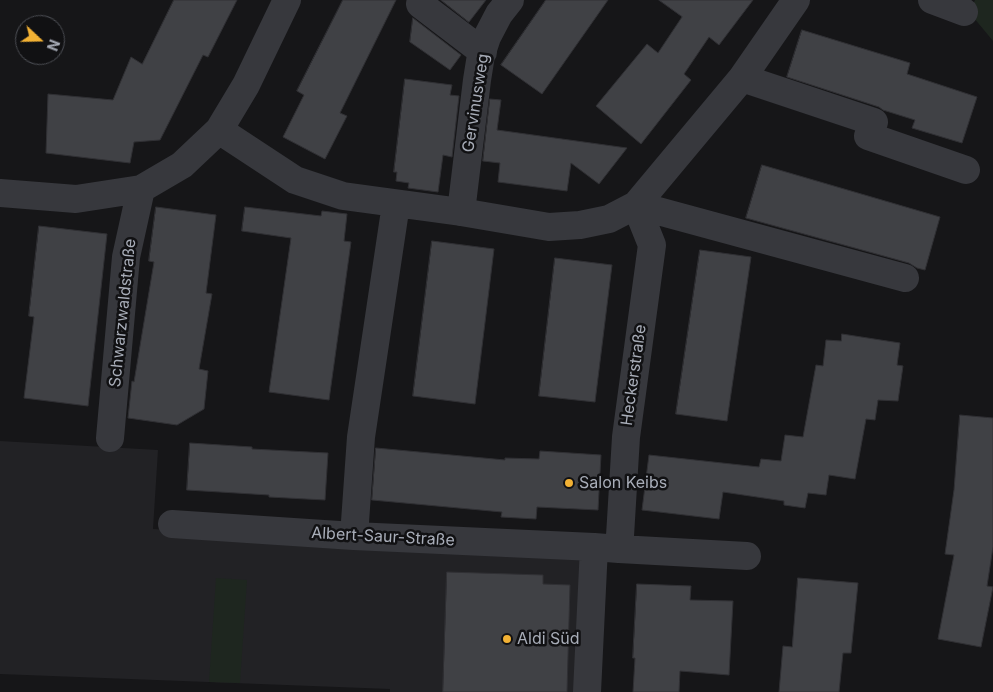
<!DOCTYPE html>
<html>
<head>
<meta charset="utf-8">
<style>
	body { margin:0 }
	#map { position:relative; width:993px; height:692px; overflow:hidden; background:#161618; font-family:Inter,sans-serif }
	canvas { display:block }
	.north { position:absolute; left:15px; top:15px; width:50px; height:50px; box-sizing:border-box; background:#111113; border:1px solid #4d4f55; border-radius:50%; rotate:111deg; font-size:14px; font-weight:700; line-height:20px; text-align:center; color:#a8adb8 }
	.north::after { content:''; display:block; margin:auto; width:18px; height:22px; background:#f2b134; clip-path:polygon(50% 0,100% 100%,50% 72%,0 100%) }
</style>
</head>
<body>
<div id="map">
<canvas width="993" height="692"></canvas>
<div class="north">N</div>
</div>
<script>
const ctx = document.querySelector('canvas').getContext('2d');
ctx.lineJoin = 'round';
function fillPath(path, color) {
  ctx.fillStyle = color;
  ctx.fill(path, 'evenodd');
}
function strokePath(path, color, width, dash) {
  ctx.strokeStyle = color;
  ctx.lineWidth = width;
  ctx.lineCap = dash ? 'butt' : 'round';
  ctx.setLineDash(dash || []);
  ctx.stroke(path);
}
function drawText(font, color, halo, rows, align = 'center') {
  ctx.font = font + ' Inter,sans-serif';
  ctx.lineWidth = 5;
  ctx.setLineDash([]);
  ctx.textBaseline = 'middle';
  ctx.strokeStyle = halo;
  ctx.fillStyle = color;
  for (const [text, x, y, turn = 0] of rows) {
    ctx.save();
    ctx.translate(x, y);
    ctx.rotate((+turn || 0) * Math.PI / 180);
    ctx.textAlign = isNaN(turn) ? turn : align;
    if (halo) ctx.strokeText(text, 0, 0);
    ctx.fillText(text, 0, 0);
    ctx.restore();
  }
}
fillPath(new Path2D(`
	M 0,441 L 158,450 L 153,529 L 581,554 L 575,692 L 390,692 L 390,689 L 0,674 Z`), '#222225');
fillPath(new Path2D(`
	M 975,0 L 993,0 L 993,41 L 969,12 Z
	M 216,578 L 247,580 L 240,683 L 209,682 Z`), '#1e261f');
const building = new Path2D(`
	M 174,0 L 237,0 L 208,57 L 203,55 L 160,140 L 134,142 L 130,163 L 46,153 L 48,94 L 113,100 L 131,57 L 142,64 Z
	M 343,0 L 396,0 L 340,113 L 347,116 L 325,159 L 283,137 L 304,95 L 297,91 Z
	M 441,0 L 486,0 L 469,22 Z
	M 546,0 L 608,0 L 542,94 L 501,65 Z
	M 659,0 L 753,0 L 719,45 L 709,37 L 684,74 L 691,80 L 641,144 L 596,106 L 647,44 L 658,53 L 682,17 Z
	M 413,18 L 461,55 L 450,70 L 410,42 Z
	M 802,30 L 910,63 L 907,74 L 977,97 L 962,143 L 912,128 L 915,120 L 883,110 L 879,107 L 787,77 Z
	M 405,79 L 452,85 L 450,95 L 459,96 L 452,157 L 443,155 L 438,192 L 408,188 L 409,183 L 396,181 L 397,172 L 394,172 Z
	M 490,99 L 501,100 L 497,130 L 627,148 L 599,184 L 571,163 L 567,191 L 498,182 L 500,163 L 483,161 Z
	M 762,165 L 940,217 L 925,270 L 917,268 L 909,263 L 746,218 Z
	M 156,207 L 216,215 L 206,293 L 212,294 L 199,369 L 208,371 L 204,409 L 177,425 L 128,418 L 132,381 L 134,382 L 154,262 L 149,261 Z
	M 245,207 L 321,216 L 322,211 L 347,214 L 344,241 L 351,242 L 329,400 L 269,392 L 291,238 L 242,231 Z
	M 39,226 L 107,234 L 88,406 L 24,398 L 34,317 L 29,316 Z
	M 432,241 L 494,249 L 475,404 L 413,396 Z
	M 700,250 L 751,257 L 727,421 L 676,414 Z
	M 555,258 L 612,265 L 595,402 L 539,396 Z
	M 842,334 L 900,343 L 897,365 L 903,366 L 898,401 L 878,400 L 875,420 L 866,419 L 855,479 L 829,475 L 826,495 L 808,493 L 805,508 L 784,505 L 784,501 L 723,492 L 719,519 L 642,510 L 649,455 L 759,467 L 761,459 L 781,461 L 785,435 L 803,437 L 816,365 L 823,366 L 826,340 L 841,341 Z
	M 960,415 L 993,418 L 993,547 L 987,586 L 993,587 L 981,647 L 938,639 L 954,555 L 945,554 L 954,490 Z
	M 190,443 L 252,447 L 252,449 L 328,453 L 325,500 L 269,497 L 269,495 L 187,490 Z
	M 376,448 L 505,460 L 505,458 L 539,459 L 540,451 L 601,455 L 598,510 L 537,507 L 536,519 L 501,517 L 502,512 L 372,500 Z
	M 447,572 L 543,575 L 543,584 L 570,585 L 567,692 L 443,692 Z
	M 798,578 L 858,583 L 851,653 L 843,653 L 839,692 L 779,692 L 783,646 L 792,647 Z
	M 637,584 L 691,586 L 690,600 L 733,601 L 729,675 L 680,671 L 679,692 L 633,692 L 635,658 L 633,658 Z`);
fillPath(building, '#404145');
strokePath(building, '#303034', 1);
strokePath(new Path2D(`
	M 932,0 L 964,12
	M 420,4 L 483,52
	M 742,78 L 874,122 L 868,136 L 966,170
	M 219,130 L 295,180 L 343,196 L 461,212 L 549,227 L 580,225 L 609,219 L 636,205 L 742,78 L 796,0
	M 0,193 L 76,199 L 141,189 L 182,165 L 219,130 L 246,85 L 287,0
	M 461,212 L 477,80 L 481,55 L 487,37 L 499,14 L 510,0
	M 110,438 L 126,257 L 141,189
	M 172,524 L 354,536 L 594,547 L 619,549 L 747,556
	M 354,536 L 361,437 L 396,204
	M 619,549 L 620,536 L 626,437 L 652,245 L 636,205 L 905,278
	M 587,692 L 594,547`), '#37383d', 28);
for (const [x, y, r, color] of [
	[569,483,5,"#f2b134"],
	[507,639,5,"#f2b134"]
]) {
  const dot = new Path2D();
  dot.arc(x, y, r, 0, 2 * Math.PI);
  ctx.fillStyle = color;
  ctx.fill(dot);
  strokePath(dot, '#111113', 2);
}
drawText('16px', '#a8adb8', '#111113', [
	["Gervinusweg",476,103,-81],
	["Schwarzwaldstraße",123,313,-84],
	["Heckerstraße",634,375,-82],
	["Albert-Saur-Straße",383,537,3]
]);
drawText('16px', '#a8adb8', '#111113', [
	["Salon Keibs",579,483],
	["Aldi Süd",517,639]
], 'left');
</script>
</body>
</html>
